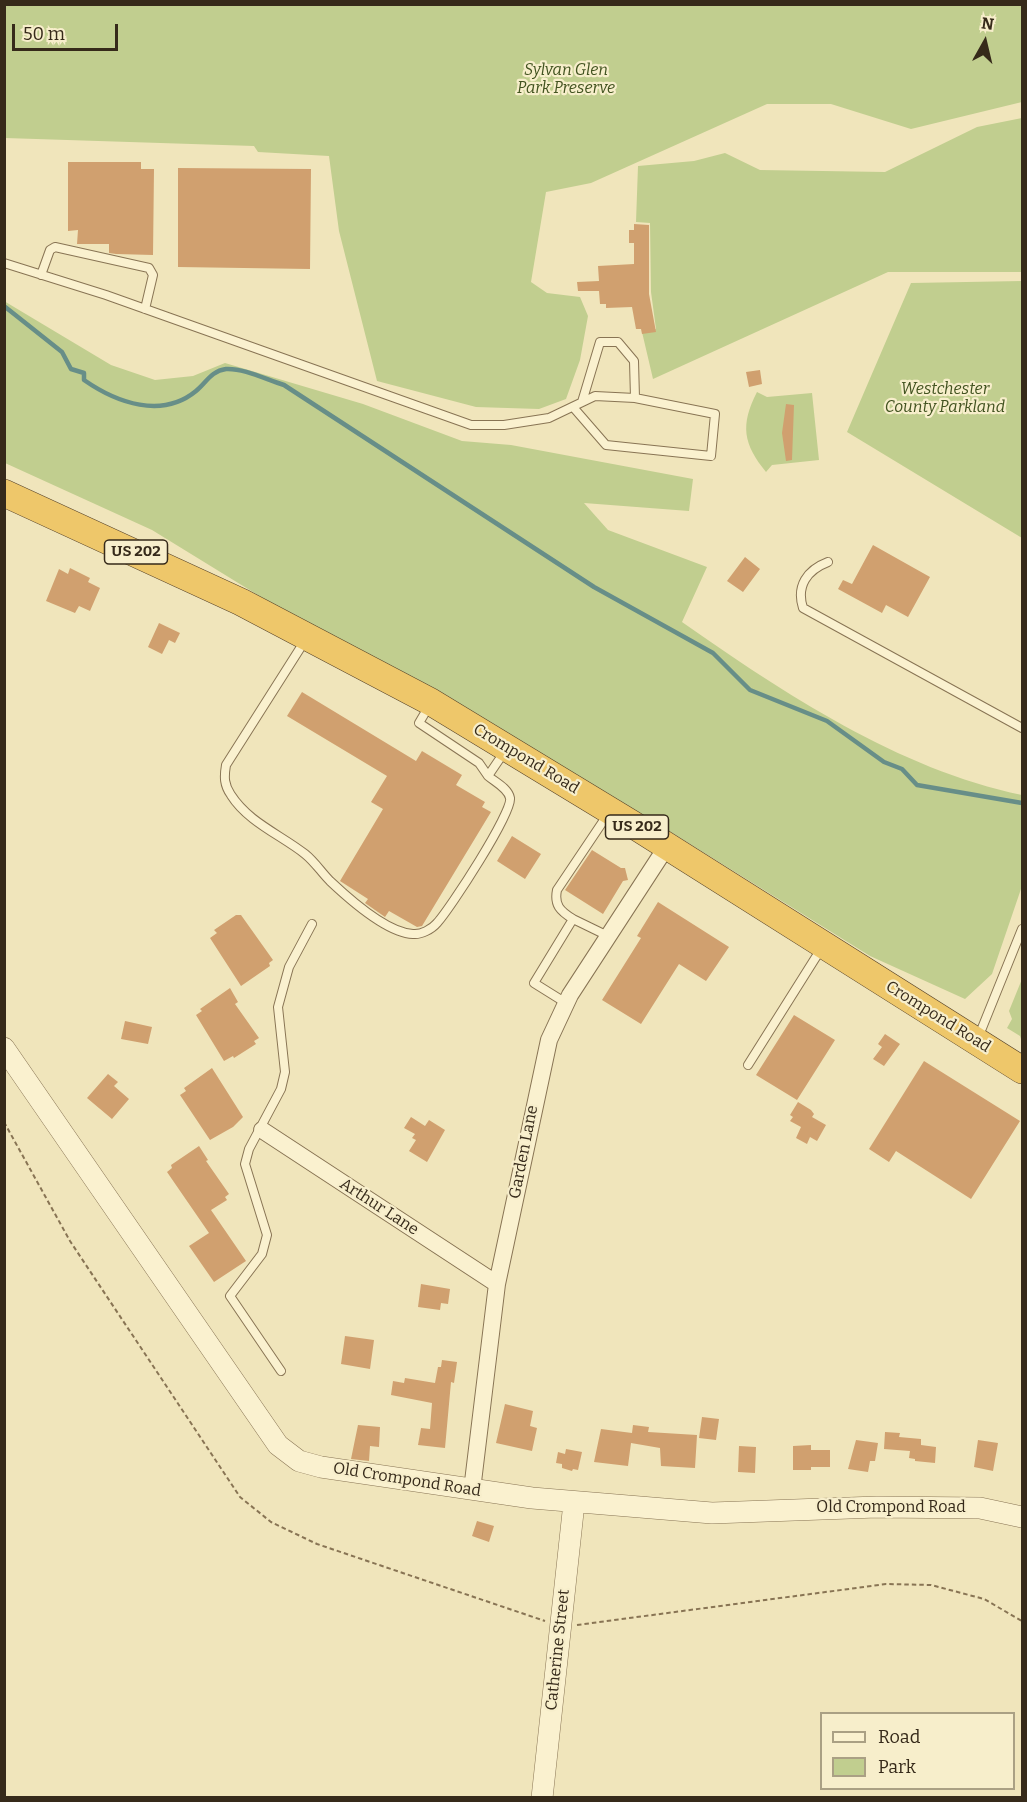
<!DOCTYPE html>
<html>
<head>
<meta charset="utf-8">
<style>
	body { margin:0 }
	#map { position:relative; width:1027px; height:1802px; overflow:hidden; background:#f0e5bb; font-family:Bitter,serif }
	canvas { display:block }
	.frame { position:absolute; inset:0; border:6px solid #362a1a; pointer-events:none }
	.legend { position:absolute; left:820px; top:1712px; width:195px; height:78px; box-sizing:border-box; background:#f7eecb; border:2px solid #aaa084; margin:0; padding:8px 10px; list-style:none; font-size:18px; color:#362a1a }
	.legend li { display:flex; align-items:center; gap:12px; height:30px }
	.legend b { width:30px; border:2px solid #aaa084 }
	.north { position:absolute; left:955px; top:12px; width:60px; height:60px; -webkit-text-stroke:4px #f7eecb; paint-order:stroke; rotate:8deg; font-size:16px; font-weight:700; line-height:24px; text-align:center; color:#362a1a }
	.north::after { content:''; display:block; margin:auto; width:21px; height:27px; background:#362a1a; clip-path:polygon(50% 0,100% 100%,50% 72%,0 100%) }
	.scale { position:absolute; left:12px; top:24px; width:106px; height:27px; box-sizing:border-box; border:3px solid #362a1a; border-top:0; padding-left:8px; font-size:18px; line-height:21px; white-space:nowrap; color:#362a1a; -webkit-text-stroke:4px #f7eecb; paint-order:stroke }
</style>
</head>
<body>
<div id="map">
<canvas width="1027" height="1802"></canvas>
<div class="frame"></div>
<ul class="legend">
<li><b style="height:8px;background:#faf1cf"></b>Road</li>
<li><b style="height:16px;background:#c1ce8f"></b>Park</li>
</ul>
<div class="north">N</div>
<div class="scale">50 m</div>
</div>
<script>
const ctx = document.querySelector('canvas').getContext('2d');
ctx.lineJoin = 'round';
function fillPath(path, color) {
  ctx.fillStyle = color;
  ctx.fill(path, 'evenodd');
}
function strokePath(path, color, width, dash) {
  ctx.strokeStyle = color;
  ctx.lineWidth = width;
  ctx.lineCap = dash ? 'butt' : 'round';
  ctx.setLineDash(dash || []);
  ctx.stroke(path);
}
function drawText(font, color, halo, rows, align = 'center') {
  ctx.font = font + ' Bitter,serif';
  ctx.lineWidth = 4.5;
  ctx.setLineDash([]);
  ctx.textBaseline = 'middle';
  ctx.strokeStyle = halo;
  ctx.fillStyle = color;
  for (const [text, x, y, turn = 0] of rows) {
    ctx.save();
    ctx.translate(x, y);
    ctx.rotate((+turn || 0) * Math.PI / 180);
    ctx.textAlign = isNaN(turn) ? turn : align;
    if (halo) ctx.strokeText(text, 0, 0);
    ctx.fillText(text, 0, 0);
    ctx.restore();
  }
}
fillPath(new Path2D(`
	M 5,4 L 1022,5 L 1022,102 L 911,129 L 831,104 L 767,104 L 591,183 L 546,192 L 531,282 L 547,293 L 580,297 L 588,316 L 580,360 L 566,399 L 539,409 L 476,407 L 377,381 L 339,231 L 329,156 L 258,152 L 254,146 L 5,138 Z
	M 1022,118 L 1022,272 L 888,272 L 653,379 L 642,332 L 656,329 L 651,292 L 650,223 L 636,222 L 638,166 L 694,161 L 725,153 L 760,170 L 885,172 L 977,127 Z
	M 1022,281 L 1022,538 L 847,432 L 911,283 Z
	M 4,301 L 111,365 L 155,380 L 193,376 L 225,363 L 363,404 L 462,441 L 511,445 L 693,479 L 689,511 L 584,503 L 608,530 L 707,567 L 682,622 C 785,694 898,769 1022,795 L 1022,886 L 992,974 L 965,999 L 870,956 L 674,834 L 261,597 L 152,530 L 5,463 Z
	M 757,392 L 767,397 L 812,393 L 819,460 L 772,465 L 766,472 C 743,444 740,425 757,392 Z
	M 1022,979 L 1022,1042 L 1020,1036 L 1007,1028 L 1012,1019 L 1009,1011 Z`), '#c1ce8f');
strokePath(new Path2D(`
	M 4,306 L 62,352 L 71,369 L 84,373 L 84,380 C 117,403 162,419 196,391 C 206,383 211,371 226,369 C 244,368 267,380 284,385 L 594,587 L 713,653 L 750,690 L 827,721 L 884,762 L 902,769 L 917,785 L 1022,803`), '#678e88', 4.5);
fillPath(new Path2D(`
	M 68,162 L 141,162 L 141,169 L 154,169 L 153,255 L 116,254 L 109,253 L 109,244 L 77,244 L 78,230 L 68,231 Z
	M 178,168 L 311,169 L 310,269 L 178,267 Z
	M 634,224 L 649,225 L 649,294 L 656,332 L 642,334 L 641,329 L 636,329 L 632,307 L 606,308 L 606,304 L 600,304 L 599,291 L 578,291 L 577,282 L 599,281 L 598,266 L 634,264 L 634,243 L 629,243 L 629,230 L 634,230 Z
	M 760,370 L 762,384 L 749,387 L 746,372 Z
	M 786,404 L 794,405 L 792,460 L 786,461 L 782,433 Z
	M 873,545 L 930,577 L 908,617 L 886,605 L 882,613 L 838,589 L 843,580 L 852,584 Z
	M 745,557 L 760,569 L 743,592 L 727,581 Z
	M 70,568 L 90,578 L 88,582 L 100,588 L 90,611 L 79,606 L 75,613 L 46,601 L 59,569 L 68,574 Z
	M 159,623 L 180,633 L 175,643 L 169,640 L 162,654 L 148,647 Z
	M 302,692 L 416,761 L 422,751 L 462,775 L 456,785 L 485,802 L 482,807 L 491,812 L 422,926 L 417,927 L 389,911 L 385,917 L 365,903 L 368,899 L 340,881 L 383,809 L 371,802 L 387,776 L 287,716 Z
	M 512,836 L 541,854 L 525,879 L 497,861 Z
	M 592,850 L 621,868 L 625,868 L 628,880 L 623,881 L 603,914 L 565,890 Z
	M 658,902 L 729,947 L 706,981 L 679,964 L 641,1024 L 602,1000 L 641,938 L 637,936 Z
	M 236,915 L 241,915 L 273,960 L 269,963 L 270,966 L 241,986 L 210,938 L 217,933 L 214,930 Z
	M 230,988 L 238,1002 L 235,1004 L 259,1038 L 254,1041 L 256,1044 L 234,1058 L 233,1056 L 224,1061 L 196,1015 L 202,1011 L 200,1009 Z
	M 794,1015 L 835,1040 L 797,1100 L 756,1075 Z
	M 125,1021 L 152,1027 L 148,1044 L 121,1039 Z
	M 885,1034 L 900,1044 L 884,1066 L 873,1059 L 882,1047 L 878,1044 Z
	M 924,1061 L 1020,1121 L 971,1199 L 896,1151 L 889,1162 L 869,1149 Z
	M 212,1068 L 243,1117 L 233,1127 L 210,1140 L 180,1095 L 186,1091 L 184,1088 Z
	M 108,1074 L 118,1082 L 114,1086 L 129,1099 L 112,1119 L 87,1098 Z
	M 798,1102 L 811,1110 L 814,1114 L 812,1117 L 826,1125 L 817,1141 L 810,1137 L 807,1144 L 796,1138 L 801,1127 L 790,1121 L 793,1117 L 790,1115 Z
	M 411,1117 L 425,1126 L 429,1120 L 445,1130 L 427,1162 L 409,1151 L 416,1140 L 412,1138 L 415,1134 L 404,1128 Z
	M 199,1146 L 208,1160 L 206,1161 L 229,1194 L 225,1197 L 227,1200 L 211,1210 L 246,1261 L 214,1282 L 189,1246 L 209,1233 L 167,1172 L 172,1168 L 171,1165 Z
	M 421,1284 L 450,1289 L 448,1304 L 441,1303 L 440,1310 L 418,1307 Z
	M 345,1336 L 374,1340 L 370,1369 L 341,1364 Z
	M 442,1360 L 457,1362 L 454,1383 L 451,1382 L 445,1448 L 418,1445 L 421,1428 L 430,1429 L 432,1403 L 391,1395 L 393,1381 L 404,1383 L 405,1378 L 435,1383 L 438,1367 L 441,1367 Z
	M 505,1404 L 533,1411 L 530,1426 L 537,1428 L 532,1451 L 496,1443 Z
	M 702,1417 L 719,1419 L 716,1440 L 699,1438 Z
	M 358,1425 L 380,1427 L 379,1447 L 370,1446 L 369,1461 L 351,1459 Z
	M 633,1425 L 649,1427 L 648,1432 L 697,1435 L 695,1468 L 661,1466 L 660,1448 L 631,1443 L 628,1466 L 594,1462 L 601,1429 L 632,1433 Z
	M 885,1432 L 900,1433 L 899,1437 L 921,1439 L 921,1445 L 936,1447 L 935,1463 L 915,1461 L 915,1459 L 909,1458 L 910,1451 L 884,1449 Z
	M 856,1440 L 878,1443 L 875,1461 L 870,1461 L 868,1472 L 848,1469 Z
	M 978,1440 L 998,1443 L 993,1471 L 974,1467 Z
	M 811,1445 L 811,1450 L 830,1450 L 830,1467 L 811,1467 L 811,1470 L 793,1470 L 793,1446 Z
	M 739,1446 L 756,1447 L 755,1473 L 738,1472 Z
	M 566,1449 L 582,1452 L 578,1470 L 573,1469 L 572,1471 L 562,1468 L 562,1464 L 556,1463 L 558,1452 L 565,1454 Z
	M 477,1521 L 494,1526 L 489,1542 L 472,1536 Z`), '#d0a06f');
const service = new Path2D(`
	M 4,263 L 106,295 L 471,425 L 504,425 L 549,418 L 595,396 L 635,398 L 715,414 L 711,456 L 606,445 L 573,407
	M 41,275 L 50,250 L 55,247 L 149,268 L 153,275 L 145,309
	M 582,402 L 600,342 L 618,342 L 634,361 L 635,398
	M 828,562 C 807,570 796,586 803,608 L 1022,728
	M 306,639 L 226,765 C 224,777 224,785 231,795 C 248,822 281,835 305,854 C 315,862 321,872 330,881 C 348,898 387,933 413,934 C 421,935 432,929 437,923 C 450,909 513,812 510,798 C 508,788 495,782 488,776 L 505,751
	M 429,706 L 419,723 L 479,763 L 488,776
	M 573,919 C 560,911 554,905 557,890 L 608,814
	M 566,1003 L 534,983 L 573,919 L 608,936
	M 978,1038 L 1022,929
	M 748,1065 L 821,949
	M 281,1371 L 230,1296 L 262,1254 L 267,1235 L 245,1164 L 249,1149 L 281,1089 L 285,1072 L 278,1007 L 289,967 L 312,924`);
const minor = new Path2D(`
	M 262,1130 L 497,1284
	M 472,1490 L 497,1284 L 549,1040 L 570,995 L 667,846`);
const tertiary = new Path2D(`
	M 4,1048 L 278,1445 L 299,1461 L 321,1467 L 532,1498 L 712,1513 L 877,1507 L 980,1508 L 1022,1517
	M 542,1798 L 574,1503`);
const trunk = new Path2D(`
	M 4,493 L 241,602 L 431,702 L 632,824 L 1022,1070`);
strokePath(service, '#887454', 10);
strokePath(minor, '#887454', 18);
strokePath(tertiary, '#887454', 22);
strokePath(trunk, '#554129', 28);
strokePath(new Path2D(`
	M 4,1122 L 70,1241 L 240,1497 L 271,1522 L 317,1544 L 545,1621
	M 577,1625 L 886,1584 L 931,1585 L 984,1599 L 1022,1621`), '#887454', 2, [4.5, 3]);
strokePath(service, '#faf1cf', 8);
strokePath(minor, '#faf1cf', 16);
strokePath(tertiary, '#faf1cf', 21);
strokePath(trunk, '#eec76a', 27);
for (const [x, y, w] of [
	[136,552,63],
	[637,827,63]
]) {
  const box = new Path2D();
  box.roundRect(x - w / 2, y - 12, w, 24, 4.5);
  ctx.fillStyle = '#f7eecb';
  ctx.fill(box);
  strokePath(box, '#362a1a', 1.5);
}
drawText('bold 15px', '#362a1a', null, [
	["US 202",136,552],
	["US 202",637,827]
]);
drawText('italic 16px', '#425320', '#f7eecb', [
	["Sylvan Glen",566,71],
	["Park Preserve",566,89],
	["Westchester",945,390],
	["County Parkland",945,408]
]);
drawText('16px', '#362a1a', '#f7eecb', [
	["Crompond Road",526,759,31],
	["Crompond Road",938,1017,32],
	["Garden Lane",524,1152,-79],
	["Arthur Lane",379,1207,33],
	["Old Crompond Road",407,1480,9],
	["Old Crompond Road",891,1508],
	["Catherine Street",558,1650,-84]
]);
</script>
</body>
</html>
